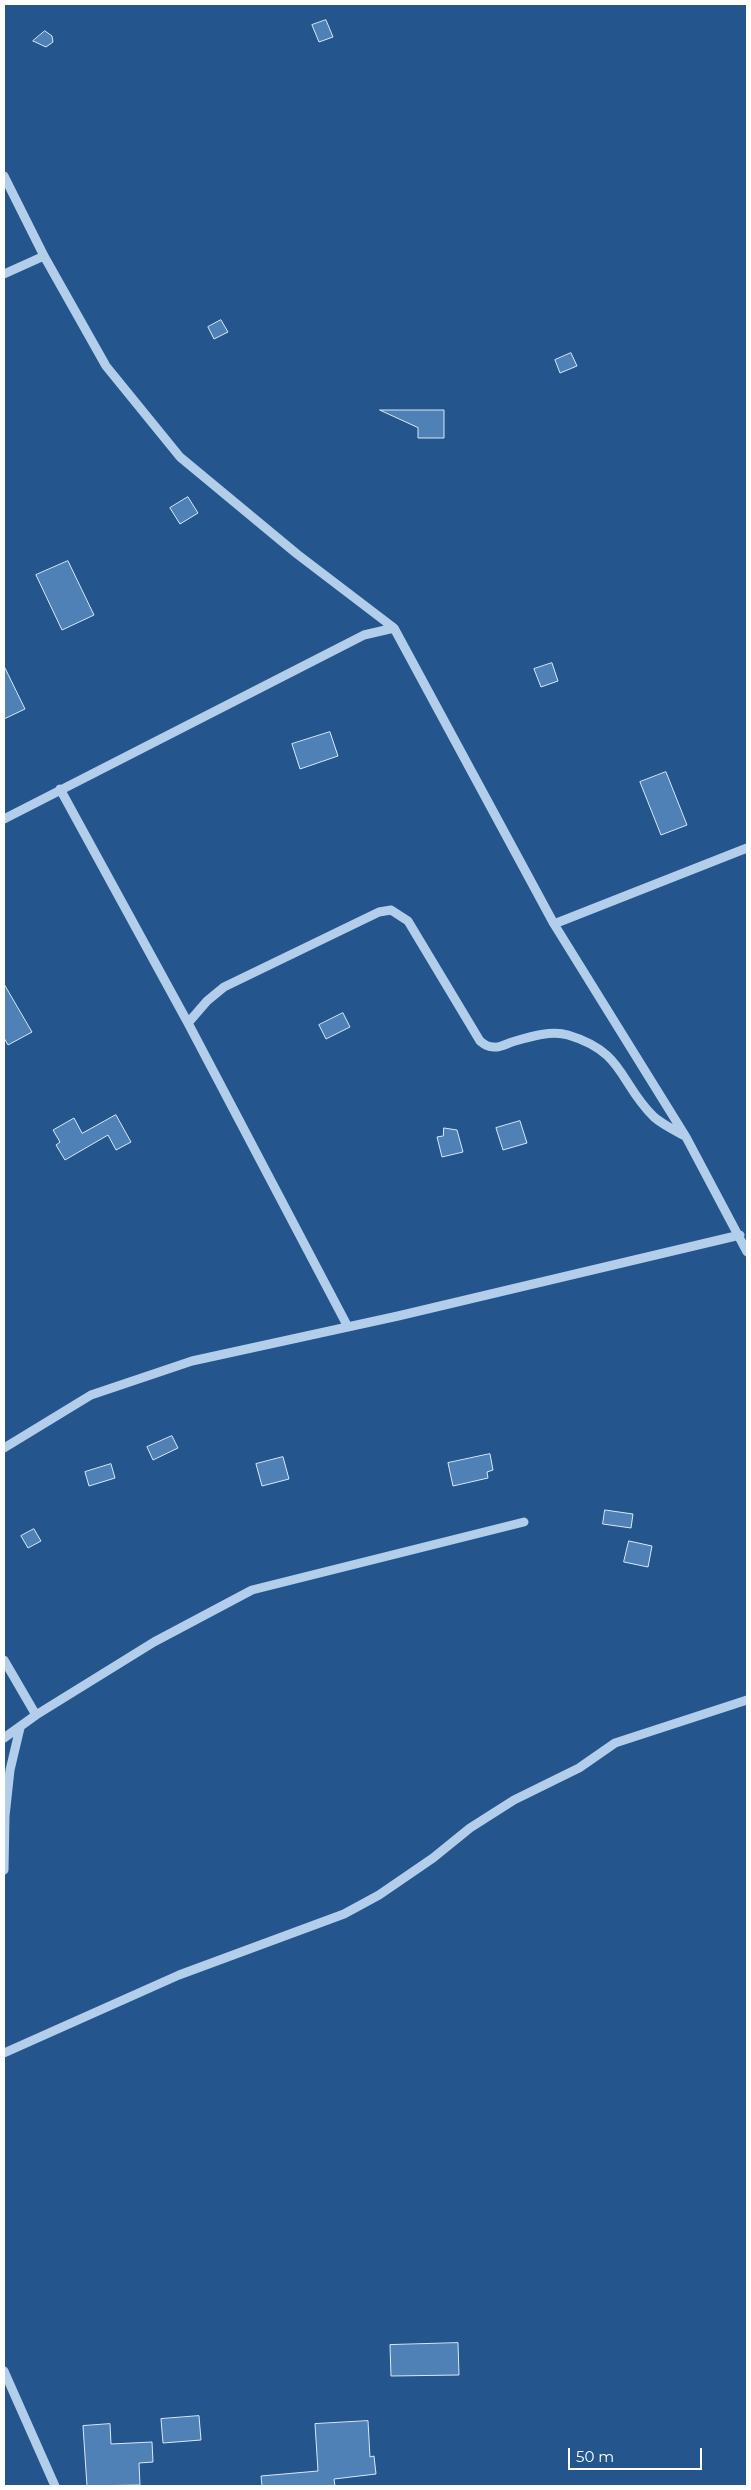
<!DOCTYPE html>
<html>
<head>
<meta charset="utf-8">
<style>
	body { margin:0 }
	#map { position:relative; width:751px; height:2490px; overflow:hidden; background:#24568d; font-family:Montserrat,sans-serif }
	canvas { display:block }
	.frame { position:absolute; inset:0; border:5px solid #fff; pointer-events:none }
	.scale { position:absolute; left:568px; top:2448px; width:134px; height:22px; box-sizing:border-box; border:2px solid #fff; border-top:0; padding-left:6px; font-size:15px; line-height:18px; white-space:nowrap; color:#fff; -webkit-text-stroke:4px #24568d; paint-order:stroke }
</style>
</head>
<body>
<div id="map">
<canvas width="751" height="2490"></canvas>
<div class="frame"></div>
<div class="scale">50 m</div>
</div>
<script>
const ctx = document.querySelector('canvas').getContext('2d');
ctx.lineJoin = 'round';
function fillPath(path, color) {
  ctx.fillStyle = color;
  ctx.fill(path, 'evenodd');
}
function strokePath(path, color, width, dash) {
  ctx.strokeStyle = color;
  ctx.lineWidth = width;
  ctx.lineCap = dash ? 'butt' : 'round';
  ctx.setLineDash(dash || []);
  ctx.stroke(path);
}
const building = new Path2D(`
	M 326,20 L 333,37 L 319,42 L 312,25 Z
	M 45,31 L 52,36 L 53,42 L 46,47 L 33,41 Z
	M 221,320 L 228,332 L 214,339 L 208,327 Z
	M 571,353 L 577,366 L 560,373 L 555,360 Z
	M 380,410 L 444,410 L 444,438 L 418,438 L 418,428 Z
	M 188,497 L 198,513 L 180,524 L 170,508 Z
	M 68,561 L 94,615 L 62,630 L 36,575 Z
	M 552,663 L 558,681 L 541,687 L 534,669 Z
	M 4,666 L 25,709 L 4,719 Z
	M 330,732 L 338,756 L 300,769 L 292,744 Z
	M 666,772 L 687,825 L 661,835 L 640,782 Z
	M 4,984 L 32,1032 L 8,1045 L 4,1038 Z
	M 343,1013 L 350,1027 L 326,1039 L 319,1025 Z
	M 116,1115 L 131,1142 L 116,1150 L 108,1135 L 65,1160 L 56,1145 L 60,1142 L 53,1130 L 74,1118 L 82,1133 Z
	M 520,1121 L 527,1143 L 503,1150 L 496,1128 Z
	M 444,1128 L 457,1130 L 463,1152 L 442,1157 L 437,1137 L 443,1136 Z
	M 172,1436 L 178,1448 L 153,1460 L 147,1447 Z
	M 490,1454 L 493,1470 L 487,1472 L 488,1478 L 453,1486 L 448,1463 Z
	M 283,1457 L 289,1479 L 262,1486 L 256,1464 Z
	M 111,1464 L 115,1478 L 89,1486 L 85,1472 Z
	M 605,1510 L 633,1514 L 631,1528 L 603,1524 Z
	M 34,1529 L 41,1541 L 28,1548 L 21,1536 Z
	M 629,1541 L 652,1546 L 648,1567 L 624,1562 Z
	M 458,2343 L 459,2375 L 391,2376 L 390,2345 Z
	M 199,2416 L 201,2440 L 163,2443 L 161,2419 Z
	M 368,2421 L 370,2457 L 374,2456 L 376,2474 L 334,2479 L 335,2486 L 262,2486 L 261,2476 L 318,2471 L 315,2424 Z
	M 110,2424 L 111,2444 L 152,2442 L 153,2462 L 139,2463 L 140,2485 L 87,2486 L 83,2426 Z`);
fillPath(building, '#5081b6');
strokePath(building, '#d7e8f8', 1);
strokePath(new Path2D(`
	M 4,176 L 44,256 L 106,366 L 180,457 L 297,554 L 394,628 L 554,924 L 686,1137 L 747,1252
	M 4,274 L 44,256
	M 60,789 L 188,1023 L 348,1327
	M 4,819 L 364,635 L 394,628
	M 554,924 L 747,848
	M 188,1023 L 207,1001 L 224,987 L 379,912 L 391,910 L 408,921 L 480,1041 C 485,1045 488,1047 494,1047 C 499,1048 506,1044 512,1042 C 529,1037 551,1030 568,1035 C 625,1052 619,1083 654,1117 C 662,1124 674,1130 683,1135
	M 4,1448 L 91,1395 L 192,1361 L 398,1316 L 740,1235
	M 4,1660 L 36,1715
	M 4,1738 L 36,1715 L 154,1642 L 252,1590 L 524,1522
	M 4,1870 L 5,1816 L 10,1770 L 20,1728
	M 4,2053 L 179,1975 L 344,1914 L 379,1895 L 433,1858 L 470,1828 L 514,1800 L 579,1768 L 615,1743 L 747,1700
	M 4,2371 L 55,2486`), '#b3ceeb', 9);
</script>
</body>
</html>
